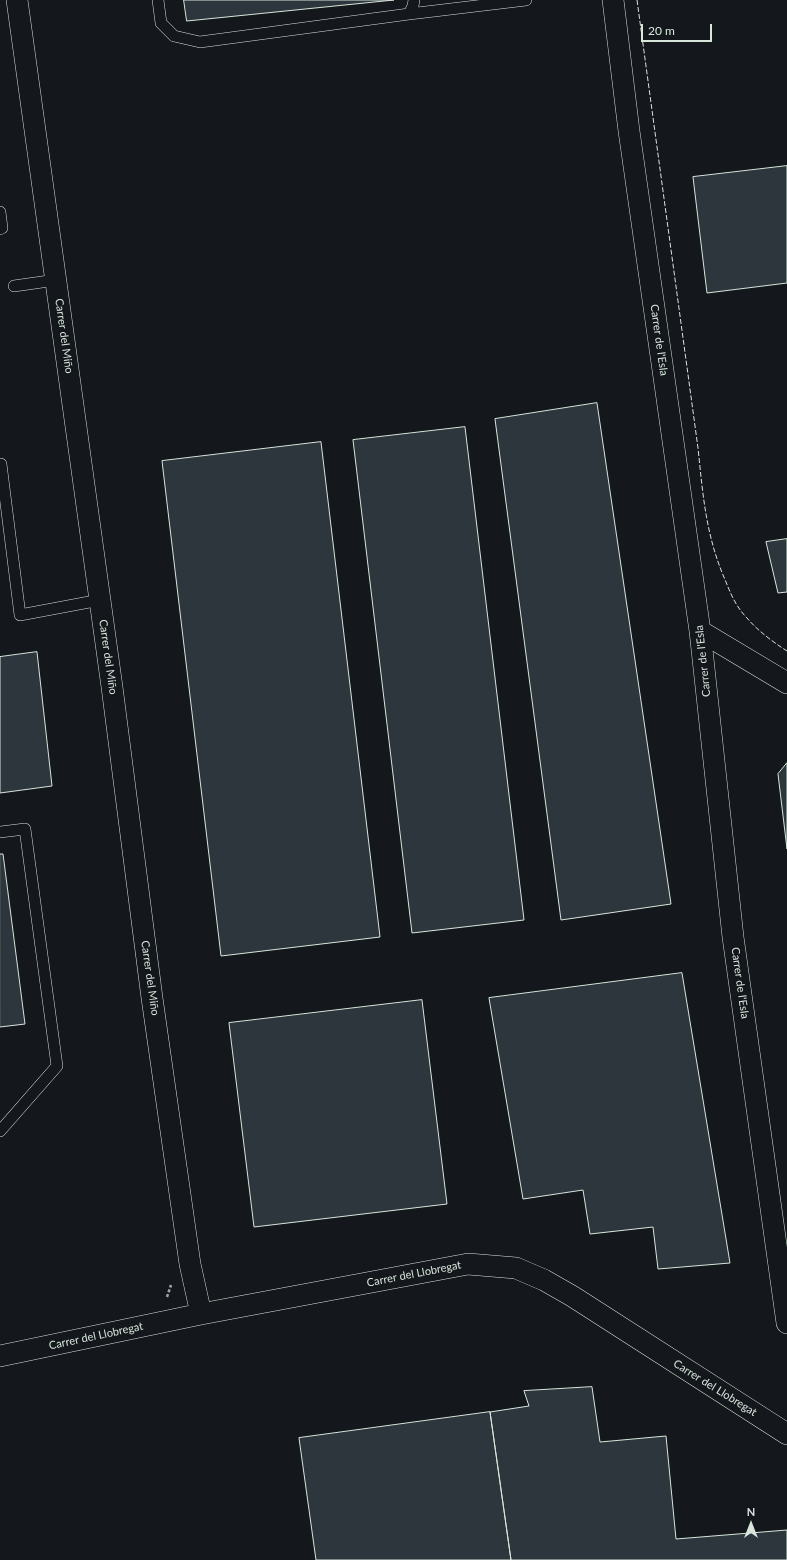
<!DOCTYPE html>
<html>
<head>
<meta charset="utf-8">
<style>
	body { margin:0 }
	#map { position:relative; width:787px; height:1560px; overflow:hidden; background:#14181c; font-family:Lato,sans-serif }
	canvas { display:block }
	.north { position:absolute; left:731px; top:1504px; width:40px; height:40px; -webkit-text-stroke:3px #14181c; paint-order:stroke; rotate:0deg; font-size:11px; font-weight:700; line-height:16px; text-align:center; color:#d8e6dc }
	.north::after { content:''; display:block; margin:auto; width:14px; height:18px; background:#d8e6dc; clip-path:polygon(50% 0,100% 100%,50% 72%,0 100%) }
	.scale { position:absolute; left:641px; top:24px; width:71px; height:18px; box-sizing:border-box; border:2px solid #d8e6dc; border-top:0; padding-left:5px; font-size:12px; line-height:14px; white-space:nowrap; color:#d8e6dc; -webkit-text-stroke:3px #14181c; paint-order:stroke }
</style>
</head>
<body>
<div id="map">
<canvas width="787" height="1560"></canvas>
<div class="north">N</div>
<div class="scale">20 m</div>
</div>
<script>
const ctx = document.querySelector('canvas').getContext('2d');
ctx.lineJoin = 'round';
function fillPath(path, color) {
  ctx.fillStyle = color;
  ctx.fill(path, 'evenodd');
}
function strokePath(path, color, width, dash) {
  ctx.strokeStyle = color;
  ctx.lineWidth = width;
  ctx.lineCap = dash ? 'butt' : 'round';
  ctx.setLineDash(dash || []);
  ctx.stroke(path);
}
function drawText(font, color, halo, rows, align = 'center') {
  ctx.font = font + ' Lato,sans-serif';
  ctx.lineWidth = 3;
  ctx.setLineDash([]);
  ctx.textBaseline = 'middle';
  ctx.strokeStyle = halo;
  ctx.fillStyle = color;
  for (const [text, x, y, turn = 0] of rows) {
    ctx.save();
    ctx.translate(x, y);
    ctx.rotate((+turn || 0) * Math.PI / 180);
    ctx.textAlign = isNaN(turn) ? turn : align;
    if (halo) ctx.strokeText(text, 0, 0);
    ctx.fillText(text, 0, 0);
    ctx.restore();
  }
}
const building = new Path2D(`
	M 184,0 L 394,0 L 187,21 Z
	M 787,166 L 787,283 L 707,293 L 693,177 Z
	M 597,403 L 671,904 L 561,920 L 495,419 Z
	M 465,427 L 524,920 L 412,933 L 353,440 Z
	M 321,442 L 380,937 L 221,956 L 162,461 Z
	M 787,539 L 787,592 L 778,593 L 766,542 Z
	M 37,652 L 52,786 L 0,793 L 0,657 Z
	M 787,763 L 787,849 L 778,774 Z
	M 0,854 L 3,854 L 25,1024 L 0,1027 Z
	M 682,973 L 730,1263 L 658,1269 L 653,1227 L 590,1234 L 583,1190 L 523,1199 L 489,998 Z
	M 422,1000 L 447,1204 L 254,1227 L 229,1023 Z
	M 592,1387 L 600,1442 L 666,1436 L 676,1539 L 787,1530 L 787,1560 L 511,1560 L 490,1412 L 529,1406 L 524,1391 Z
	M 490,1412 L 511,1560 L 316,1560 L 299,1438 Z`);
fillPath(building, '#2c363c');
strokePath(building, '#d8e6dc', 1);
const service = new Path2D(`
	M 158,0 L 161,23 L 174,36 L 200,42 L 409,14 L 413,6 L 414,0
	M 409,14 L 526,0
	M 0,212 L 2,228 L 0,229
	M 14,286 L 56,280
	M 1,464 L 20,615 L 100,600
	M 0,832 L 25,829 L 57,1066 L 0,1131`);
const minor = new Path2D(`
	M 17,0 L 112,687 L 152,998 L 190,1264 L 201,1314
	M 613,0 L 629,131 L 700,631 L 733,937 L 787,1323
	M 700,631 L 787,683
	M 0,1356 L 201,1314 L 468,1264 L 516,1268 L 544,1280 L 572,1296 L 787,1434`);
strokePath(service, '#d8e6dc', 12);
strokePath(minor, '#d8e6dc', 22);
strokePath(new Path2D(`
	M 167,1297 L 171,1285`), '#9da8a2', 2.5, [3, 2]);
strokePath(service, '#14181c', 11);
strokePath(minor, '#14181c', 21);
strokePath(new Path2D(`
	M 637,0 L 698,448 C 703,496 706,537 726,582 C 731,595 737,608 747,618 C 758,631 773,642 787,651`), '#d8e6dc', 1, [5, 2]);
drawText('11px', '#d8e6dc', '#14181c', [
	["Carrer del Miño",64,336,82],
	["Carrer de l'Esla",659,340,82],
	["Carrer del Miño",108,657,82],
	["Carrer de l'Esla",703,661,-96],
	["Carrer del Miño",150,978,82],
	["Carrer de l'Esla",740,983,82],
	["Carrer del Llobregat",414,1274,-11],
	["Carrer del Llobregat",96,1336,-12],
	["Carrer del Llobregat",715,1388,32]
]);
</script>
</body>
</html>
